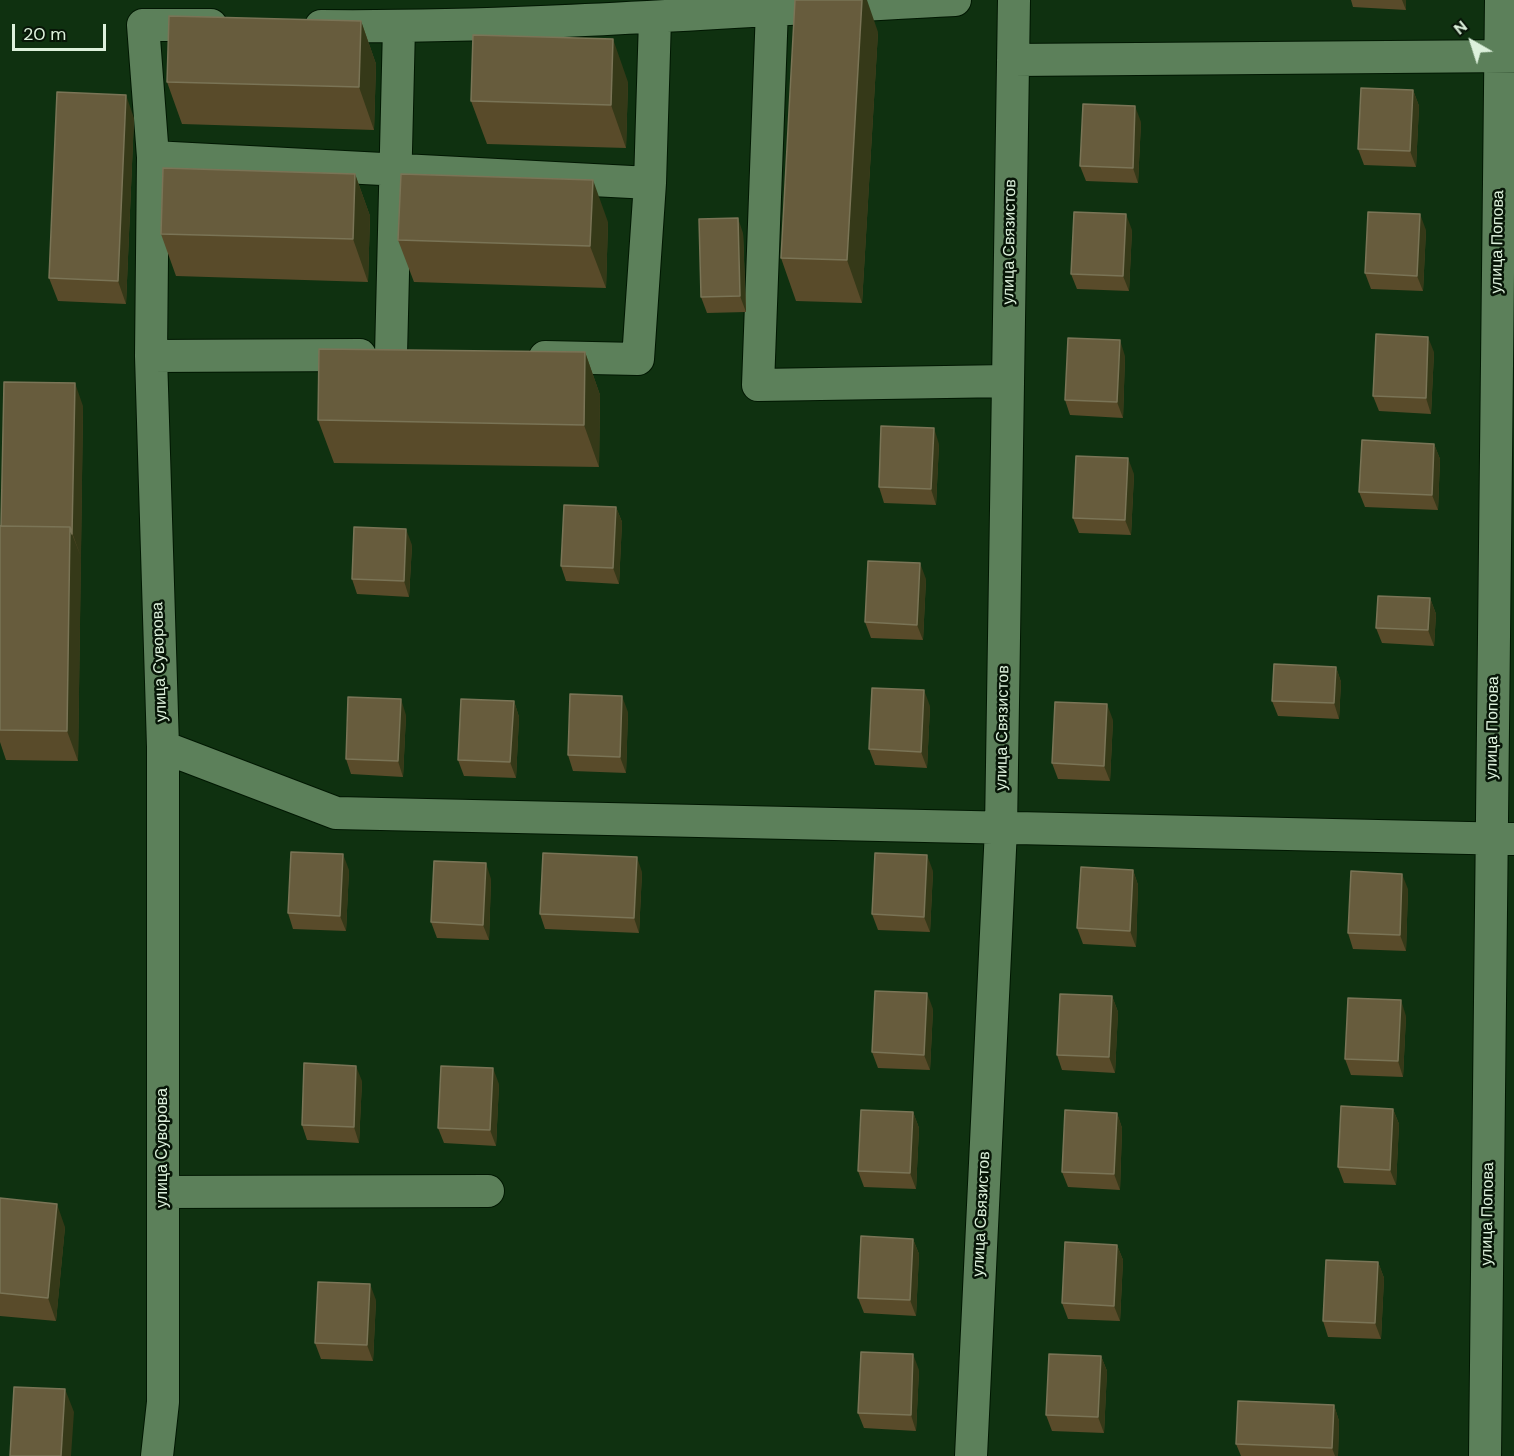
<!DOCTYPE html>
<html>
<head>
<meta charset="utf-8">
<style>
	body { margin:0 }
	#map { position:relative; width:1514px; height:1456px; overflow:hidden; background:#0f3110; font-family:"DM Sans",sans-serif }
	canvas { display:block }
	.north { position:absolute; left:1442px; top:12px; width:60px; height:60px; -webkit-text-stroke:4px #071507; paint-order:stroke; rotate:321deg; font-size:16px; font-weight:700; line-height:24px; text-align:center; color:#ddf1dc }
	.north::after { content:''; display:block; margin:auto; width:21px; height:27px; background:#ddf1dc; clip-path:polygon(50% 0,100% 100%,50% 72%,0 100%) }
	.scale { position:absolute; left:12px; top:24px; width:94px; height:27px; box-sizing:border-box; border:3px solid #ddf1dc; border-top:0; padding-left:8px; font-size:18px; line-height:21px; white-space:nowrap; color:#ddf1dc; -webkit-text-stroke:4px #071507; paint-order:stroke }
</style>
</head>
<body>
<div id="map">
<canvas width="1514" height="1456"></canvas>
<div class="north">N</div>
<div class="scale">20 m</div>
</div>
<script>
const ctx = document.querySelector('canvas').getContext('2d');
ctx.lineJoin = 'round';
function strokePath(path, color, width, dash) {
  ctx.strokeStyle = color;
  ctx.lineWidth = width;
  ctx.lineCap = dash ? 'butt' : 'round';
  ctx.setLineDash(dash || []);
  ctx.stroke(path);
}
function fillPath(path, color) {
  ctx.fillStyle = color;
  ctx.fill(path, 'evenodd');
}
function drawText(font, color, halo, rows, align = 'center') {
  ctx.font = font + ' "DM Sans",sans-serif';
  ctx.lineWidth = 5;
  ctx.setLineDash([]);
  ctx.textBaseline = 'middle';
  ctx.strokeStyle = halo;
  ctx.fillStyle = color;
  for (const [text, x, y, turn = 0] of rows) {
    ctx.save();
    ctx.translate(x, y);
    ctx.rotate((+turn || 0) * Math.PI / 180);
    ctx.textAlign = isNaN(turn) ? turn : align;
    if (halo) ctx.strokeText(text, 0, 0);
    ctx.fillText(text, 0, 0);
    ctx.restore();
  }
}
const minor = new Path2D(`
	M 772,9 L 758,385 L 1008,381
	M 321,26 C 533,28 744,10 955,0
	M 1013,60 L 1514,56
	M 153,157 L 650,183
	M 391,355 L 399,27
	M 151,356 L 153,157 L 143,25 L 211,25
	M 545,357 L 638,359 L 650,183 L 655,19
	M 163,747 L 336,813 L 1514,839
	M 163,1192 L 488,1191
	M 157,1456 L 163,1402 L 163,747 L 151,356 L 360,355
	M 971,1456 L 1001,829 L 1014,0
	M 1485,1456 L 1501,0`);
strokePath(minor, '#011702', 34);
strokePath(minor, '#5c805a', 32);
fillPath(new Path2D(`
	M 1351,0 L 1406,0 L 1406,10 L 1353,7 Z
	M 361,21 L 376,64 L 374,130 L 182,124 L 167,82 Z
	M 878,32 L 862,303 L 796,301 L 781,258 Z
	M 628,82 L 626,148 L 487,144 L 471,101 Z
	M 1413,90 L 1419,106 L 1416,167 L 1364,165 L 1358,149 Z
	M 134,118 L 126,304 L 58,301 L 49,278 Z
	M 1141,122 L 1138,183 L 1086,181 L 1080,166 Z
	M 355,174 L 370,216 L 368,282 L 176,276 L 161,234 Z
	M 608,222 L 606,288 L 414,282 L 398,240 Z
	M 1132,230 L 1129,291 L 1077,289 L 1071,274 Z
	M 1426,230 L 1423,291 L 1371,289 L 1365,273 Z
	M 743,233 L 746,312 L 707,313 L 701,297 Z
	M 585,352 L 600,395 L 599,467 L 334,463 L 318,420 Z
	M 1434,352 L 1431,414 L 1379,411 L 1373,396 Z
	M 1125,356 L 1123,418 L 1070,415 L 1065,400 Z
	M 83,406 L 78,761 L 6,760 L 0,742 L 0,526 L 1,526 Z
	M 939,444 L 936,505 L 884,503 L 879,487 Z
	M 1434,444 L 1440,459 L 1438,510 L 1365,507 L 1359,492 Z
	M 1134,474 L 1131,535 L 1079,533 L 1073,518 Z
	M 616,507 L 622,522 L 619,584 L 566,581 L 561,566 Z
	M 412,545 L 409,597 L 357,594 L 352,579 Z
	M 926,579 L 923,640 L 871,638 L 865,622 Z
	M 1430,598 L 1436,614 L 1434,646 L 1382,643 L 1376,628 Z
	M 1336,667 L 1341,682 L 1339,719 L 1278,716 L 1272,701 Z
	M 514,701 L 519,717 L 516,778 L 464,776 L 458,760 Z
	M 930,706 L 927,768 L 875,765 L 869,749 Z
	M 628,712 L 626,773 L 573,771 L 568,755 Z
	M 406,715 L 403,777 L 351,774 L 346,759 Z
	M 1113,720 L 1110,781 L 1058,779 L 1052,763 Z
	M 349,870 L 346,931 L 293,929 L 288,913 Z
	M 1133,870 L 1138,885 L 1136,947 L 1083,944 L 1077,928 Z
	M 933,871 L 930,932 L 878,930 L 872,914 Z
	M 642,872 L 639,933 L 545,929 L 540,914 Z
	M 491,879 L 489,940 L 437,938 L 431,922 Z
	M 1408,889 L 1406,951 L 1353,949 L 1348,933 Z
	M 1112,996 L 1118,1012 L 1115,1073 L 1062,1070 L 1057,1055 Z
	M 933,1009 L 930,1070 L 878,1068 L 872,1052 Z
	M 1406,1016 L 1403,1077 L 1351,1075 L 1345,1059 Z
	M 362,1081 L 359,1143 L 307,1140 L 302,1125 Z
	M 499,1084 L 496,1146 L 444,1143 L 438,1128 Z
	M 1393,1109 L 1399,1124 L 1396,1185 L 1344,1183 L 1338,1167 Z
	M 913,1112 L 919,1128 L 916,1189 L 864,1187 L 858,1171 Z
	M 1117,1113 L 1122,1128 L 1120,1190 L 1068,1187 L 1062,1172 Z
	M 0,1198 L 65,1227 L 56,1321 L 0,1316 Z
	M 913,1239 L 919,1254 L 916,1316 L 864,1313 L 858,1298 Z
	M 1117,1245 L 1123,1260 L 1120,1321 L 1068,1319 L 1062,1303 Z
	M 1378,1262 L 1384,1278 L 1381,1339 L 1328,1337 L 1323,1321 Z
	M 376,1300 L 373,1361 L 321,1359 L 315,1343 Z
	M 1101,1356 L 1107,1371 L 1104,1433 L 1052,1431 L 1046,1415 Z
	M 919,1370 L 916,1431 L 864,1428 L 858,1413 Z
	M 1334,1405 L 1339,1421 L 1338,1456 L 1241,1456 L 1236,1444 Z`), '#594b2a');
fillPath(new Path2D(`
	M 862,0 L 867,0 L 878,32 L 862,303 L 847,260 Z
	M 1402,0 L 1406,0 L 1406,10 Z
	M 361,21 L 376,64 L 374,130 L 359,87 Z
	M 613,39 L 628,82 L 626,148 L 611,105 Z
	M 1413,90 L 1419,106 L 1416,167 L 1410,151 Z
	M 126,95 L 134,118 L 126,304 L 118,281 Z
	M 1135,106 L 1141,122 L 1138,183 L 1133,168 Z
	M 355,174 L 370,216 L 368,282 L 353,239 Z
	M 593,180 L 608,222 L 606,288 L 590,246 Z
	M 1126,214 L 1132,230 L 1129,291 L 1123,276 Z
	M 1420,214 L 1426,230 L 1423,291 L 1417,276 Z
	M 738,218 L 743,233 L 746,312 L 740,296 Z
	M 1428,337 L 1434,352 L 1431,414 L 1426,398 Z
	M 1120,340 L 1125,356 L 1123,418 L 1117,402 Z
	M 585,352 L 600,395 L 599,467 L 584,425 Z
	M 75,383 L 83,406 L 81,557 L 72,534 Z
	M 934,428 L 939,444 L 936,505 L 931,489 Z
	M 1434,444 L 1440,459 L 1438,510 L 1432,495 Z
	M 1128,458 L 1134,474 L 1131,535 L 1125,520 Z
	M 616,507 L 622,522 L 619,584 L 613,568 Z
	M 70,527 L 81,557 L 78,761 L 67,731 Z
	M 406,529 L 412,545 L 409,597 L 404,581 Z
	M 920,563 L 926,579 L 923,640 L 917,625 Z
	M 1430,598 L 1436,614 L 1434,646 L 1428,630 Z
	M 1336,667 L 1341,682 L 1339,719 L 1334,703 Z
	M 924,690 L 930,706 L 927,768 L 921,752 Z
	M 622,696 L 628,712 L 626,773 L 620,757 Z
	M 401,699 L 406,715 L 403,777 L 398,761 Z
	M 514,701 L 519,717 L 516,778 L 510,762 Z
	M 1107,704 L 1113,720 L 1110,781 L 1104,766 Z
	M 343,854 L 349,870 L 346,931 L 340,916 Z
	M 927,855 L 933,871 L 930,932 L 924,917 Z
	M 637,857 L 642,872 L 639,933 L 634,918 Z
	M 486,863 L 491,879 L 489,940 L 483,925 Z
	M 1133,870 L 1138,885 L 1136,947 L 1130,931 Z
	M 1402,874 L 1408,889 L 1406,951 L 1400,935 Z
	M 927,993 L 933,1009 L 930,1070 L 924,1055 Z
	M 1112,996 L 1118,1012 L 1115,1073 L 1109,1057 Z
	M 1401,1000 L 1406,1016 L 1403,1077 L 1398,1061 Z
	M 356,1066 L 362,1081 L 359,1143 L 354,1127 Z
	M 493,1068 L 499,1084 L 496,1146 L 490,1130 Z
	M 1393,1109 L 1399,1124 L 1396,1185 L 1390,1170 Z
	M 913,1112 L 919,1128 L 916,1189 L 910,1173 Z
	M 1117,1113 L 1122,1128 L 1120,1190 L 1114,1174 Z
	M 57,1204 L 65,1227 L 56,1321 L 48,1298 Z
	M 913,1239 L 919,1254 L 916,1316 L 910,1300 Z
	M 1117,1245 L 1123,1260 L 1120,1321 L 1114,1306 Z
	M 1378,1262 L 1384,1278 L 1381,1339 L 1375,1323 Z
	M 370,1284 L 376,1300 L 373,1361 L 367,1345 Z
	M 913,1354 L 919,1370 L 916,1431 L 911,1415 Z
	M 1101,1356 L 1107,1371 L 1104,1433 L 1098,1417 Z
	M 65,1389 L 74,1412 L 71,1456 L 61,1456 Z
	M 1334,1405 L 1339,1421 L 1338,1456 L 1335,1456 L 1332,1448 Z`), '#353918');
const building = new Path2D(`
	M 795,0 L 862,0 L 847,260 L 781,258 Z
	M 169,16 L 361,21 L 359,87 L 167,82 Z
	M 473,35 L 613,39 L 611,105 L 471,101 Z
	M 1361,88 L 1413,90 L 1410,151 L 1358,149 Z
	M 57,92 L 126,95 L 118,281 L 49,278 Z
	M 1083,104 L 1135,106 L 1133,168 L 1080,166 Z
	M 163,168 L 355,174 L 353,239 L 161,234 Z
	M 401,174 L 593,180 L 590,246 L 398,240 Z
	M 1074,212 L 1126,214 L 1123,276 L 1071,274 Z
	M 1368,212 L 1420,214 L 1417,276 L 1365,273 Z
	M 738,218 L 740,296 L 701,297 L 699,219 Z
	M 1376,334 L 1428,337 L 1426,398 L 1373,396 Z
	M 1068,338 L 1120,340 L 1117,402 L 1065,400 Z
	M 319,349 L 585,352 L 584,425 L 318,420 Z
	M 4,382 L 75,383 L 72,534 L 70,527 L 1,526 Z
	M 881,426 L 934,428 L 931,489 L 879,487 Z
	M 1362,440 L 1434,444 L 1432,495 L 1359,492 Z
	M 1076,456 L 1128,458 L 1125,520 L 1073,518 Z
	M 564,505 L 616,507 L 613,568 L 561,566 Z
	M 0,526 L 70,527 L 67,731 L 0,730 Z
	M 354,527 L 406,529 L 404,581 L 352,579 Z
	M 868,561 L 920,563 L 917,625 L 865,622 Z
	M 1378,596 L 1430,598 L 1428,630 L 1376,628 Z
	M 1274,664 L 1336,667 L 1334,703 L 1272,701 Z
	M 872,688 L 924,690 L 921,752 L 869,749 Z
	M 570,694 L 622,696 L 620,757 L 568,755 Z
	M 348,697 L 401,699 L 398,761 L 346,759 Z
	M 461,699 L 514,701 L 510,762 L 458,760 Z
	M 1055,702 L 1107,704 L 1104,766 L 1052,763 Z
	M 291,852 L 343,854 L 340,916 L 288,913 Z
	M 543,853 L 637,857 L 634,918 L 540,914 Z
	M 875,853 L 927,855 L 924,917 L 872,914 Z
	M 434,861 L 486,863 L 483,925 L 431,922 Z
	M 1081,867 L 1133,870 L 1130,931 L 1077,928 Z
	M 1351,871 L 1402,874 L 1400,935 L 1348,933 Z
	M 875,991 L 927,993 L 924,1055 L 872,1052 Z
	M 1060,994 L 1112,996 L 1109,1057 L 1057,1055 Z
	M 1348,998 L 1401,1000 L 1398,1061 L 1345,1059 Z
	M 304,1063 L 356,1066 L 354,1127 L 302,1125 Z
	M 441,1066 L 493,1068 L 490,1130 L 438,1128 Z
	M 1341,1106 L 1393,1109 L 1390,1170 L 1338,1167 Z
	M 861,1110 L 913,1112 L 910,1173 L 858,1171 Z
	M 1065,1110 L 1117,1113 L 1114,1174 L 1062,1172 Z
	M 0,1198 L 57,1204 L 48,1298 L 0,1293 Z
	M 861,1236 L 913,1239 L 910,1300 L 858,1298 Z
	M 1065,1242 L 1117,1245 L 1114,1306 L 1062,1303 Z
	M 1326,1260 L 1378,1262 L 1375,1323 L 1323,1321 Z
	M 318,1282 L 370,1284 L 367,1345 L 315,1343 Z
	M 861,1352 L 913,1354 L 911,1415 L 858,1413 Z
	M 1049,1354 L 1101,1356 L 1098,1417 L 1046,1415 Z
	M 14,1387 L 65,1389 L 61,1456 L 10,1456 Z
	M 1238,1401 L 1334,1405 L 1332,1448 L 1236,1444 Z`);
fillPath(building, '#675c3d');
strokePath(building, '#7a7456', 1.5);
drawText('16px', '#ddf1dc', '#071507', [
	["улица Связистов",1010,242,-89],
	["улица Попова",1498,242,-89],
	["улица Суворова",160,662,-92],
	["улица Связистов",1003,728,-89],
	["улица Попова",1493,728,-89],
	["улица Суворова",163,1148,-90],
	["улица Связистов",982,1214,-87],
	["улица Попова",1488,1214,-89]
]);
</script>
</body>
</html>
